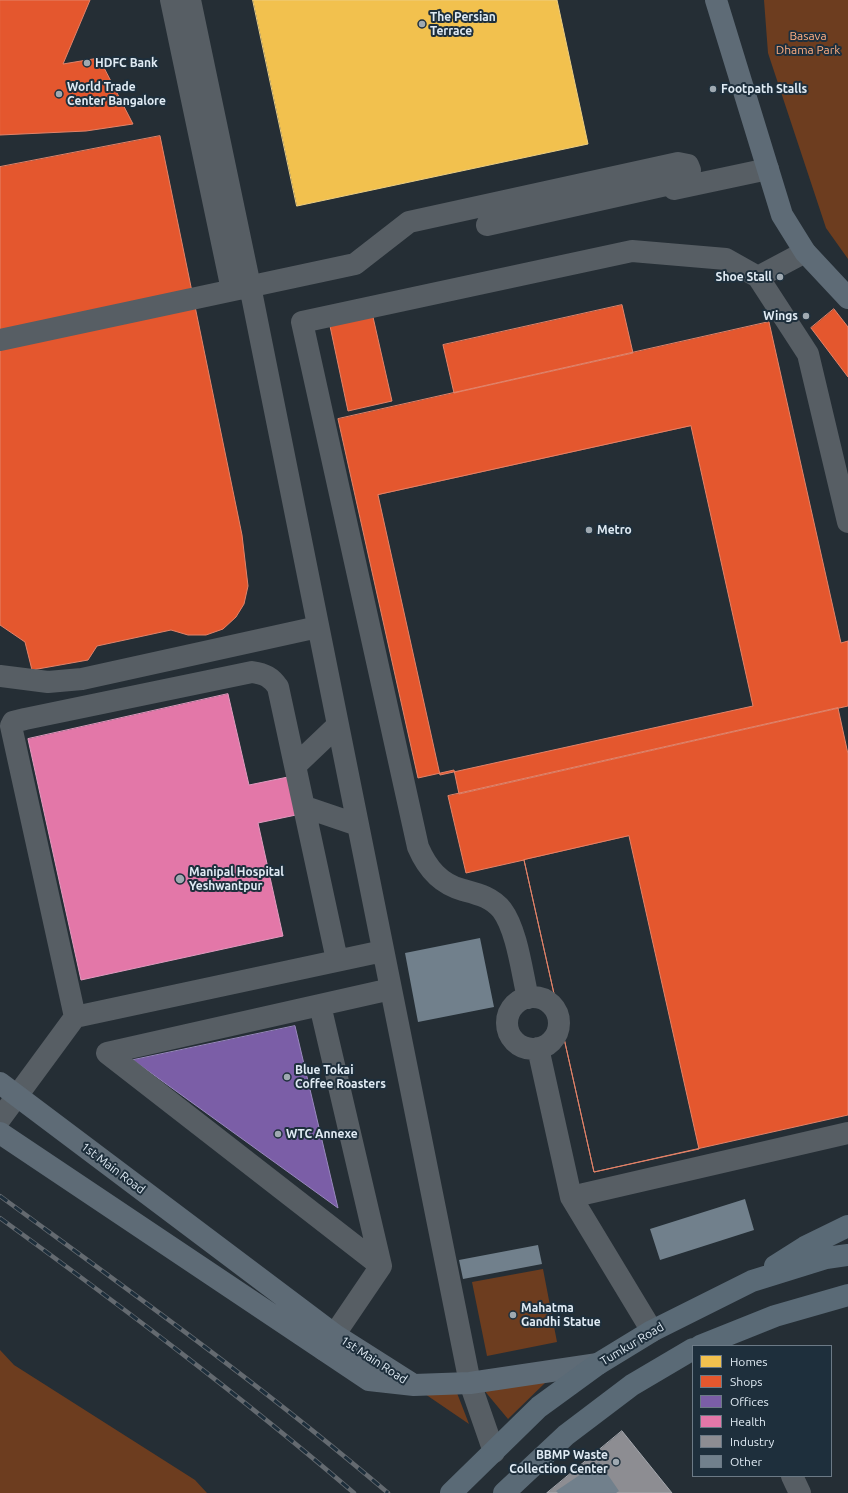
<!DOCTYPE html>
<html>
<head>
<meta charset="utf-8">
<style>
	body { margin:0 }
	#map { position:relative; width:848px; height:1493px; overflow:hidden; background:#252e35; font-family:Ubuntu,sans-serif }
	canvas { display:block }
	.legend { position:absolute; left:692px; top:1345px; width:140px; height:132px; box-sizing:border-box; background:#1e2f3c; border:1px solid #6c7a86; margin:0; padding:5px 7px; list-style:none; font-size:12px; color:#e0ebf4 }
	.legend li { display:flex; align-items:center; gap:8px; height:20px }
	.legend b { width:20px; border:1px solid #6c7a86 }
</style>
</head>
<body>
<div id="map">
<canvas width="848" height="1493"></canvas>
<ul class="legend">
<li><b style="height:11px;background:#f2c14e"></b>Homes</li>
<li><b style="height:11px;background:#e4572e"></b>Shops</li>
<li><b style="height:11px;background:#7b5ea7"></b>Offices</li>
<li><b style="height:11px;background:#e377a8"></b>Health</li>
<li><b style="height:11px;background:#8d8d92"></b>Industry</li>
<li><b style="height:11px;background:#71808c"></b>Other</li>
</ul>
</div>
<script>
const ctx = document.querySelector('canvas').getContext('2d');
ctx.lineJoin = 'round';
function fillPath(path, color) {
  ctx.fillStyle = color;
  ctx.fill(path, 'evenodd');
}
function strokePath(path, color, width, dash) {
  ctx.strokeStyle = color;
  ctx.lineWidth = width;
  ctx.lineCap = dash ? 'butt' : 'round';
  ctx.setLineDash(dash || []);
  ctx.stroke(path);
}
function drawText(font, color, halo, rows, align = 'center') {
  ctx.font = font + ' Ubuntu,sans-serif';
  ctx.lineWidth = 4;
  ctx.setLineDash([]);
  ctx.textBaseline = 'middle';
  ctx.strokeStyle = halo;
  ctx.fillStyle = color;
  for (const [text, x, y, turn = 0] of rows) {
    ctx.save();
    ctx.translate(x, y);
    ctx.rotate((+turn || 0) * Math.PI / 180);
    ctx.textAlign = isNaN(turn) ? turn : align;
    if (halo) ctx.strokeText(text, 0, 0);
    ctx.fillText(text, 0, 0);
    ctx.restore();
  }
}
fillPath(new Path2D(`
	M 764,0 L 848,0 L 848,259 L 826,228 L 768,53 Z
	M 543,1269 L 557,1342 L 487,1356 L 472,1282 Z
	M 0,1350 L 14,1365 L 195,1480 L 207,1493 L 0,1493 Z
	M 547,1381 L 508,1419 L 483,1389 Z
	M 457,1393 L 469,1424 L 425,1394 Z`), '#6d3d1f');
const homes = new Path2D(`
	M 253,0 L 557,0 L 588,144 L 297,206 Z`);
fillPath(homes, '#f2c14e');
strokePath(homes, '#edce80', 1);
const shops = new Path2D(`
	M 0,0 L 90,0 L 63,64 L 99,58 L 133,124 L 86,131 L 0,135 Z
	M 160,136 L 242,535 L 248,586 L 244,604 L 236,617 L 223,629 L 206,635 L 188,635 L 171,630 L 97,646 L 88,660 L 32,670 L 25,642 L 0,625 L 0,167 Z
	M 622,305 L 633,353 L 454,393 L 443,345 Z
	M 834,309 L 848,327 L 848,377 L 811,328 Z
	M 373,317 L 392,401 L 348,411 L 330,326 Z
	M 769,322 L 841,643 L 848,641 L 848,706 L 459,794 L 454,770 L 418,778 L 338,419 Z
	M 691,426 L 753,706 L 440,775 L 378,495 Z
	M 838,708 L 848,754 L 848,1115 L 594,1172 L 524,860 L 466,873 L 448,796 Z
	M 629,836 L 699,1149 L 594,1172 L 524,860 Z`);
fillPath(shops, '#e4572e');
strokePath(shops, '#e38369', 1);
const offices = new Path2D(`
	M 295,1026 L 338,1208 L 133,1060 Z`);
fillPath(offices, '#7b5ea7');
strokePath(offices, '#9988be', 1);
const health = new Path2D(`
	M 228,694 L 249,785 L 288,777 L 296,815 L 258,823 L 283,936 L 81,980 L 28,739 Z`);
fillPath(health, '#e377a8');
strokePath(health, '#e29abf', 1);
const industry = new Path2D(`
	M 622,1431 L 672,1493 L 547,1493 Z`);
fillPath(industry, '#8d8d92');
strokePath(industry, '#a6a9af', 1);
fillPath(new Path2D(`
	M 480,938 L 494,1007 L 418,1022 L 405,953 Z
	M 745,1199 L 754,1230 L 660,1260 L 650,1229 Z
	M 538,1245 L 542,1264 L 463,1279 L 459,1260 Z
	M 599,1462 L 619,1491 L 616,1493 L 558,1493 L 556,1491 Z`), '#71808c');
strokePath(new Path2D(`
	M 171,0 L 232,290
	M 190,0 L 250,286 L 470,1383 L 494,1452
	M 674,189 L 768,169
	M 758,277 L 805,252
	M 0,340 L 355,264 L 409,222 L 678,163 L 688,165 L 690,170 L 688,179 L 684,181 L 487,225
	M 0,676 L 48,682 L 82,679 L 318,627
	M 296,765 L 338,725
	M 305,807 L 358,825
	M507 1023a26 26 0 1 1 52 0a26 26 0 1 1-52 0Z
	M 528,998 C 522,973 517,930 502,910 C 492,897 478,894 463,890 C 440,884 427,868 418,847 L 302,322 L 632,251 L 726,259 L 758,277 L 808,354 L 848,522
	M 320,1005 L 381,1266 L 107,1053 L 391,989
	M 75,1017 L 11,726 L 13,722 L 25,719 L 252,672 C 265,674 271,677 278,687 L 337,960
	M 538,1048 L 571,1197 L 652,1331
	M 0,1119 L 75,1017 L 383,951
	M 571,1197 L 848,1133
	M 324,1350 L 381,1266
	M 792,1476 L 800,1493`), '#575e64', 22);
strokePath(new Path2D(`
	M 716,0 L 782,215 L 805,252 L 848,298
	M 0,1083 L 335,1335 L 409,1382
	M 0,1133 L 369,1380 L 414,1385 L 470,1383 L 598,1364`), '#5e6b76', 22);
strokePath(new Path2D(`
	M 775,1266 L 805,1247 L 848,1226
	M 700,1346 L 775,1316 L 848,1295
	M 451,1493 L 539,1407 L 598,1364 L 652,1331 L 752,1281 L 826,1258 L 848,1255
	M 504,1493 L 566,1435 L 632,1385 L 693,1349`), '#5a6a76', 22);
const rail = new Path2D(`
	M 0,1196 C 131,1292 264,1387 388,1493
	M 0,1218 C 121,1306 241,1396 354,1493`);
strokePath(rail, '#646a70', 4.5);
strokePath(rail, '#1e2f3c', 3, [9]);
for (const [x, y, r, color] of [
	[422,24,4,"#9fa9b1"],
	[87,63,4,"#9fa9b1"],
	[713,89,4,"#9fa9b1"],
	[59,94,4,"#9fa9b1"],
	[780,277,4,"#9fa9b1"],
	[806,316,4,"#9fa9b1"],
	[589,530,4,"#9fa9b1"],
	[180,879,5,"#9fa9b1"],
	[287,1077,4,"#9fa9b1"],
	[278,1134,4,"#9fa9b1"],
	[513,1315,4,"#9fa9b1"],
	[616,1462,4,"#9fa9b1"]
]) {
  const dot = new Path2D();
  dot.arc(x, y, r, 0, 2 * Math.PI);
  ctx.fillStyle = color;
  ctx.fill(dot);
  strokePath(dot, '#1e2f3c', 1.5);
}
drawText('bold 12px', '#e0ebf4', '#1e2f3c', [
	["The Persian",430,17],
	["Terrace",430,31],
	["HDFC Bank",95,63],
	["World Trade",67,87],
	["Center Bangalore",67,101],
	["Footpath Stalls",721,89],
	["Shoe Stall",772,277,"right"],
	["Wings",798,316,"right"],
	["Metro",597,530],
	["Manipal Hospital",189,872],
	["Yeshwantpur",189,886],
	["Blue Tokai",295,1070],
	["Coffee Roasters",295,1084],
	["WTC Annexe",286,1134],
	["Mahatma",521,1308],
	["Gandhi Statue",521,1322],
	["BBMP Waste",608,1455,"right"],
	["Collection Center",608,1469,"right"]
], 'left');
drawText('12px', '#fdae82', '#1e2f3c', [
	["Basava",808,36],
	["Dhama Park",808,50]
]);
drawText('12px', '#e0ebf4', '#1e2f3c', [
	["1st Main Road",113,1168,37],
	["Tumkur Road",632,1344,-31],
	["1st Main Road",374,1360,33]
]);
</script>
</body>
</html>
